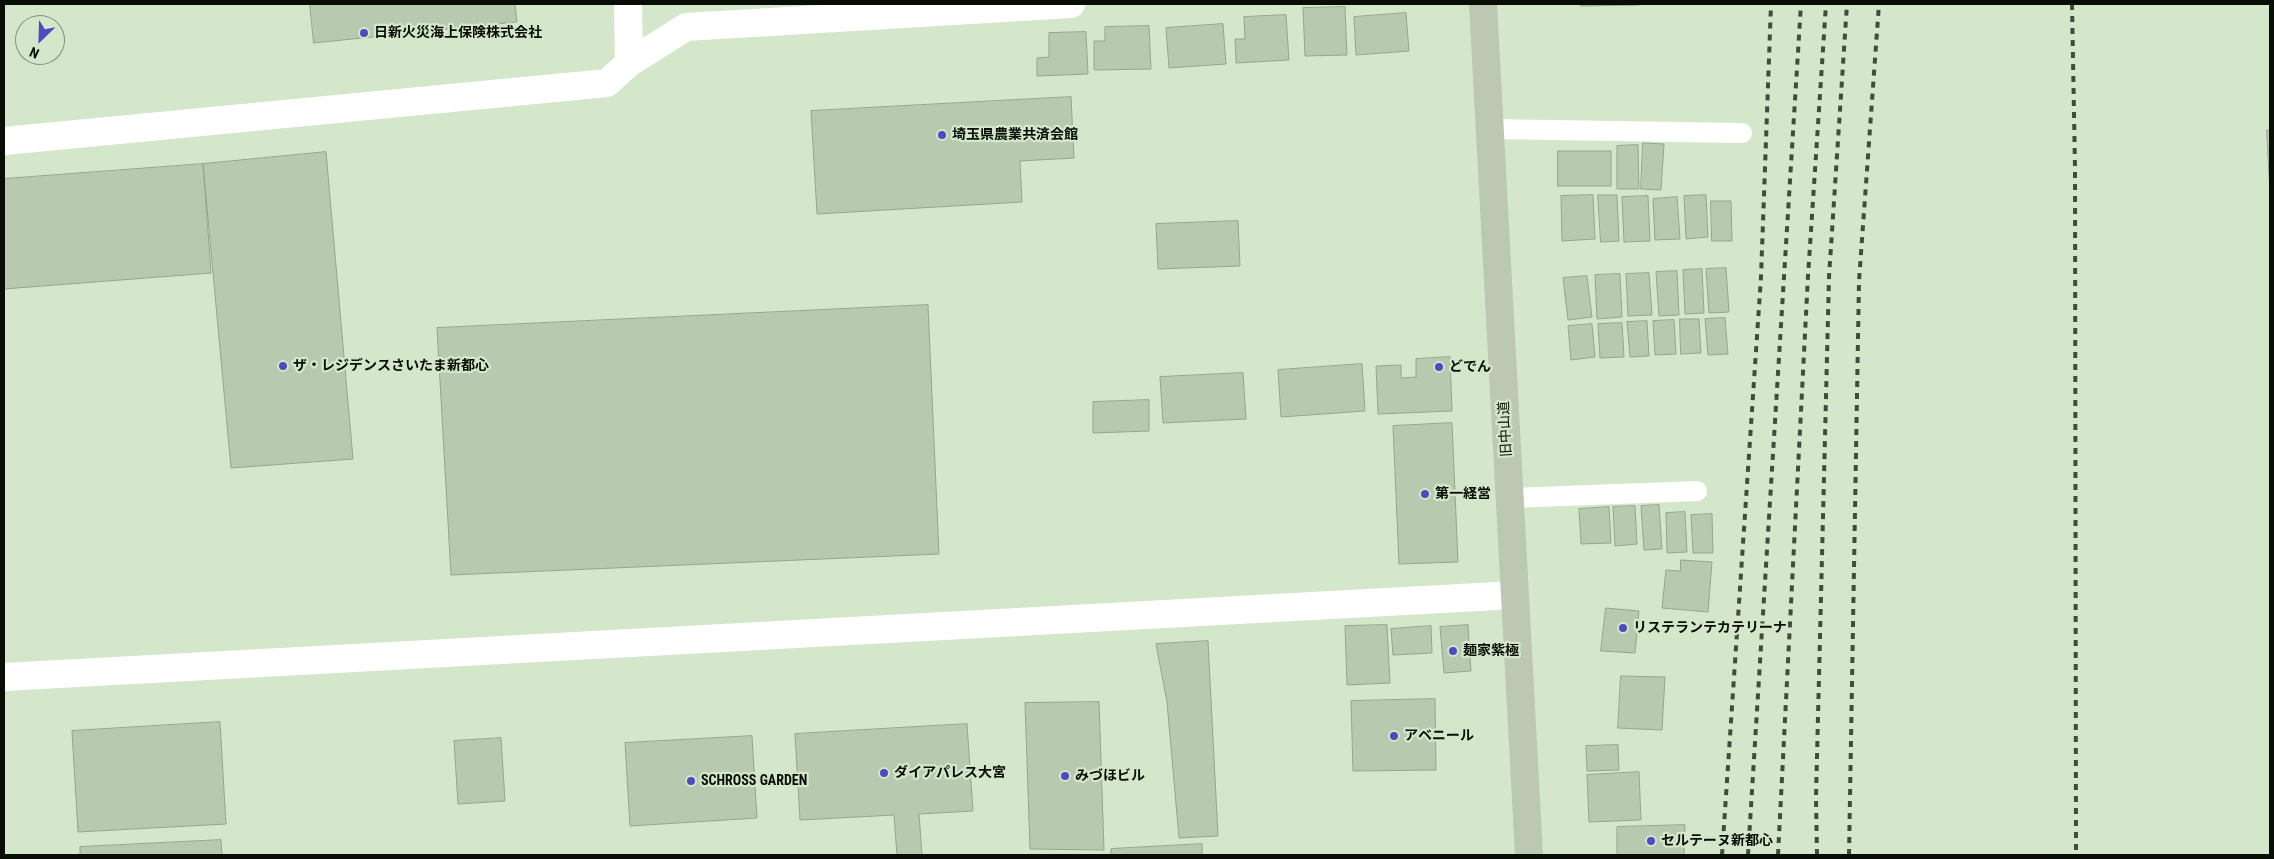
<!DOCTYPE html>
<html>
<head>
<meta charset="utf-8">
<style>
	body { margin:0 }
	#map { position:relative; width:2274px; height:859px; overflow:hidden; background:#d4e7cb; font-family:"Roboto Condensed",sans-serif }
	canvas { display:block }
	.frame { position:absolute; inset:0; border:5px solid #080e05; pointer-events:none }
	.north { position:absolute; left:15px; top:15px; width:50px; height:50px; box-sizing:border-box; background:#d4e7cb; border:1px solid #82907c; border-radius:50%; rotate:204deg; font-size:14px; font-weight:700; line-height:20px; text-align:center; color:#080e05 }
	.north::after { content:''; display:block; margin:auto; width:18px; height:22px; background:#5149c0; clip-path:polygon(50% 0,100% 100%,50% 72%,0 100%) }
</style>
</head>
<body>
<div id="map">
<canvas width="2274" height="859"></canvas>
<div class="frame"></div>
<div class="north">N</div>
</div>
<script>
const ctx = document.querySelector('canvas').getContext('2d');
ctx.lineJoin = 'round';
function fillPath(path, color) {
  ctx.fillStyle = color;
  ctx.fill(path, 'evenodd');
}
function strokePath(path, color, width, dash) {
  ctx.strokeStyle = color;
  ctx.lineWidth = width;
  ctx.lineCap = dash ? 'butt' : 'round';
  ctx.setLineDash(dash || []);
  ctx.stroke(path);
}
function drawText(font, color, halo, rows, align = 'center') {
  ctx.font = font + ' "Roboto Condensed","Noto Sans JP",sans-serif';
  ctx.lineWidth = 4.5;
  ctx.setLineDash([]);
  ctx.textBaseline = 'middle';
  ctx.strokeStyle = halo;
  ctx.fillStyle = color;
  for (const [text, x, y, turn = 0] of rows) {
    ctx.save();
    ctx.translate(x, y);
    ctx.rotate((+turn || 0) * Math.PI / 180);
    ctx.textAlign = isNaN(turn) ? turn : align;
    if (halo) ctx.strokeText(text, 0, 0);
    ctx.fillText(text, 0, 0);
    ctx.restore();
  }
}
const building = new Path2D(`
	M 310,4 L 515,4 L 517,22 L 314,43 Z
	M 1581,4 L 1639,4 L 1639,5 L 1581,6 Z
	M 1345,7 L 1347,55 L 1305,56 L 1303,8 Z
	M 1406,13 L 1409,51 L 1356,55 L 1354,17 Z
	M 1286,15 L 1289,60 L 1236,63 L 1235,39 L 1245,39 L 1244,17 Z
	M 1223,24 L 1226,64 L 1169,68 L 1166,28 Z
	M 1149,26 L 1151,69 L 1094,70 L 1094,41 L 1105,41 L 1105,27 Z
	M 1086,32 L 1088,74 L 1037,76 L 1037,58 L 1049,57 L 1049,33 Z
	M 1071,97 L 1074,158 L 1020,161 L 1022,202 L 817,214 L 811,111 Z
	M 2267,130 L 2270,130 L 2270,193 Z
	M 1643,143 L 1664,144 L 1661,190 L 1641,189 Z
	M 1638,145 L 1639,189 L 1617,189 L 1617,146 Z
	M 1558,151 L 1611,151 L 1611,186 L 1558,186 Z
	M 326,152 L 353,459 L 231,468 L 203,164 Z
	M 203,164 L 211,273 L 4,289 L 4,179 Z
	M 1593,195 L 1595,239 L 1562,241 L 1561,196 Z
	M 1598,195 L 1617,195 L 1619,241 L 1601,242 Z
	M 1706,195 L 1708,237 L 1686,239 L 1684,196 Z
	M 1648,196 L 1650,241 L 1624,242 L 1622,197 Z
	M 1677,197 L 1680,239 L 1655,240 L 1653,199 Z
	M 1711,201 L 1731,201 L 1732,241 L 1712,241 Z
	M 1238,221 L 1240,266 L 1158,269 L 1156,224 Z
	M 1726,268 L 1729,312 L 1709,313 L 1706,269 Z
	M 1702,269 L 1704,313 L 1685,314 L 1683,270 Z
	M 1677,271 L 1679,315 L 1659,316 L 1656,272 Z
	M 1649,273 L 1652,315 L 1628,316 L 1626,274 Z
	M 1620,274 L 1622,317 L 1597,319 L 1595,275 Z
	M 1587,276 L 1592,317 L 1568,320 L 1563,278 Z
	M 928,305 L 939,554 L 451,575 L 437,328 Z
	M 1725,318 L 1728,354 L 1708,355 L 1705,319 Z
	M 1680,319 L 1699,319 L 1701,353 L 1681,354 Z
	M 1674,320 L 1676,354 L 1655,355 L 1653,321 Z
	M 1647,321 L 1649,356 L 1630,357 L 1627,322 Z
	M 1622,323 L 1624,357 L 1600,358 L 1598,324 Z
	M 1592,324 L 1595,357 L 1571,360 L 1568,326 Z
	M 1450,357 L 1452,411 L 1378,414 L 1376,366 L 1401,365 L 1401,378 L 1416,377 L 1416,359 Z
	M 1362,364 L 1365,411 L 1281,417 L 1278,370 Z
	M 1243,373 L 1246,419 L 1163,423 L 1160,377 Z
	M 1149,400 L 1149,431 L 1093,433 L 1093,402 Z
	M 1452,423 L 1458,562 L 1399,564 L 1393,426 Z
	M 1659,505 L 1662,549 L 1644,550 L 1641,506 Z
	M 1635,506 L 1637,544 L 1615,546 L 1613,507 Z
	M 1609,507 L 1611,543 L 1581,544 L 1579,509 Z
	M 1685,512 L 1687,552 L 1667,553 L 1666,513 Z
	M 1712,514 L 1713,553 L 1693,553 L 1691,515 Z
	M 1681,560 L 1712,562 L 1708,612 L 1662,608 L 1666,570 L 1680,571 Z
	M 1606,608 L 1639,611 L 1635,653 L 1601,651 Z
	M 1387,625 L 1390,683 L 1347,685 L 1345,626 Z
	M 1468,625 L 1471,671 L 1444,673 L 1440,627 Z
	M 1431,626 L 1432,653 L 1393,655 L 1391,629 Z
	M 1208,641 L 1218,836 L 1179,838 L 1167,702 L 1156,644 Z
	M 1621,676 L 1665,677 L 1662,730 L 1618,728 Z
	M 1435,699 L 1436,770 L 1353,771 L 1351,701 Z
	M 1099,702 L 1104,850 L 1030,849 L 1025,703 Z
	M 220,722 L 226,824 L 78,832 L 72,731 Z
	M 967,724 L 973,811 L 919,814 L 922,855 L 897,855 L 894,815 L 800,820 L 795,734 Z
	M 752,736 L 757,818 L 630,826 L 625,743 Z
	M 501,738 L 505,801 L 458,804 L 454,741 Z
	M 1618,745 L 1619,770 L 1587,771 L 1586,746 Z
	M 1639,772 L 1641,820 L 1589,822 L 1587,775 Z
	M 1685,825 L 1684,855 L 1617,855 L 1617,827 Z
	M 221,840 L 222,855 L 80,855 L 80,847 Z
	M 1202,844 L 1202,855 L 1111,855 L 1111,849 Z`);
fillPath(building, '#b7c9ae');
strokePath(building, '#94a68b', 1);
strokePath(new Path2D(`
	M 1490,129 L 1742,133
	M 1510,498 L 1697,491`), '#fff', 20);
strokePath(new Path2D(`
	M 628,4 L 629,63
	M 4,141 L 607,83 L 629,63 L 686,27 L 1071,4
	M 4,677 L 1515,595`), '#fff', 28);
strokePath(new Path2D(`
	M 1483,4 L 1529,855`), '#bcc8b4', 28);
strokePath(new Path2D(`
	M 2072,4 L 2075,168 L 2076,855
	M 1722,855 L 1761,277 L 1771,4
	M 1748,855 L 1801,4
	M 1778,855 L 1808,276 L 1826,4
	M 1817,855 L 1816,797 L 1829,277 L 1847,4
	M 1849,855 L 1859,281 L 1879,4`), '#424c3d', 4, [6, 6]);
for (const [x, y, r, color] of [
	[364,33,5,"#5149c0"],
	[942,135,5,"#5149c0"],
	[283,366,5,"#5149c0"],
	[1439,367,5,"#5149c0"],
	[1425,494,5,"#5149c0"],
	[1623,628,5,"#5149c0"],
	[1453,651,5,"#5149c0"],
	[1394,736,5,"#5149c0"],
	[884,773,5,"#5149c0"],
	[1065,776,5,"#5149c0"],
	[691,781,5,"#5149c0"],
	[1651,841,5,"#5149c0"]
]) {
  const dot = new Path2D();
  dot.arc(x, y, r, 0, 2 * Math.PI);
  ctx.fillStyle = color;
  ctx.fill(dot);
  strokePath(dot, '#d4e7cb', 2);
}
drawText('bold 14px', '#080e05', '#d4e7cb', [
	["日新火災海上保険株式会社",374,33],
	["埼玉県農業共済会館",952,135],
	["ザ・レジデンスさいたま新都心",293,366],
	["どでん",1449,367],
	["第一経営",1435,494],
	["リステランテカテリーナ",1633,628],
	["麺家紫極",1463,651],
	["アベニール",1404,736],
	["ダイアパレス大宮",894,773],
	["みづほビル",1075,776],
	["SCHROSS GARDEN",701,781],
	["セルテーヌ新都心",1661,841]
], 'left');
drawText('14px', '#080e05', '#d4e7cb', [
	["旧中山道",1506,429,-93]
]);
</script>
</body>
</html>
